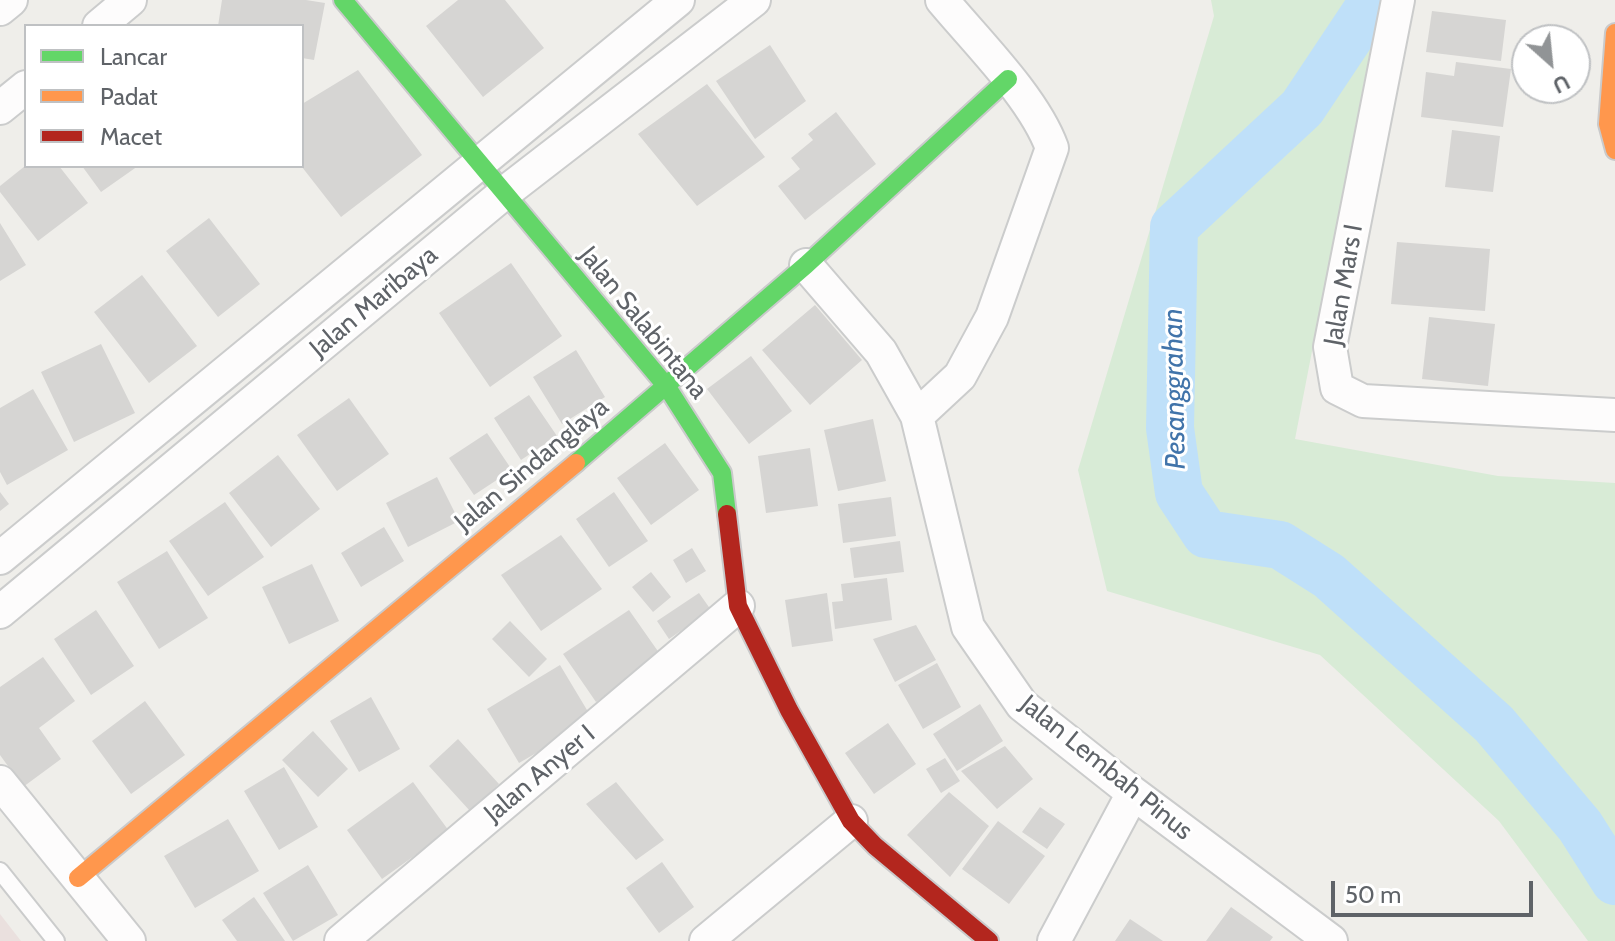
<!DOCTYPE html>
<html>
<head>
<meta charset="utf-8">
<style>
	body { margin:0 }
	#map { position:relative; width:1615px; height:941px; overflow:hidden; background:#efeeea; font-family:Cabin,sans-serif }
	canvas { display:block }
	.legend { position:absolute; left:24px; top:24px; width:280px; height:144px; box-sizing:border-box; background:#fff; border:2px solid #bfc1c3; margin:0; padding:10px 14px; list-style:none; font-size:24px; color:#5f6368 }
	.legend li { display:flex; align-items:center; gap:16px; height:40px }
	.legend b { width:40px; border:2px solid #bfc1c3 }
	.north { position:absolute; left:1511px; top:24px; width:80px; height:80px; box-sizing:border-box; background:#fff; border:2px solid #bfc1c3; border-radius:50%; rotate:153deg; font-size:22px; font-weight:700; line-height:32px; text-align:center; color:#5f6368 }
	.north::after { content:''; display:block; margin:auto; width:28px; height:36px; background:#919496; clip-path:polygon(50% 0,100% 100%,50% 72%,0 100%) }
	.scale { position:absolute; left:1331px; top:881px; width:202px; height:36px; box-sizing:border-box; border:4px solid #5f6368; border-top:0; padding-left:10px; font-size:24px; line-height:28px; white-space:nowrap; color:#5f6368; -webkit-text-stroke:6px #fff; paint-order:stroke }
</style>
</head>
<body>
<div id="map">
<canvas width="1615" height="941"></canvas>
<ul class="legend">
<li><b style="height:10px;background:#63d668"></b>Lancar</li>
<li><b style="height:10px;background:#ff974d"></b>Padat</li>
<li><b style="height:10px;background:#b3261e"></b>Macet</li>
</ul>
<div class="north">U</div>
<div class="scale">50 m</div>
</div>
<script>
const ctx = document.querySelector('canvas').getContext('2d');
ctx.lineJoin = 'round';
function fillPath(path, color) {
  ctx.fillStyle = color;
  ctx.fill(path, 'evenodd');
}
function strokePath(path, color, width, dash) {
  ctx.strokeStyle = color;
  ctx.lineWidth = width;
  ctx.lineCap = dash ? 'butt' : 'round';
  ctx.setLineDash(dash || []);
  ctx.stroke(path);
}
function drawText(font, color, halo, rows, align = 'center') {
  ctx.font = font + ' Cabin,sans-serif';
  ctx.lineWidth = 6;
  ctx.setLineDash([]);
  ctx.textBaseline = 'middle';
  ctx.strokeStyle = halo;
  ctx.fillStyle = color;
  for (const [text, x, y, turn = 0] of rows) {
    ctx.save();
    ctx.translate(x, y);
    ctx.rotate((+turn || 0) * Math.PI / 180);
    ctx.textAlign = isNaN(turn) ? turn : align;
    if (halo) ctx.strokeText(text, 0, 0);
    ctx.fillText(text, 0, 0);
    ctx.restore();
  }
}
fillPath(new Path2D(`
	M 0,914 L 21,941 L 0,941 Z`), '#eae0de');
fillPath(new Path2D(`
	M 1211,0 L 1380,0 L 1295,439 L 1498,476 L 1615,483 L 1615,941 L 1588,941 L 1499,821 L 1320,655 L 1107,591 L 1078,470 L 1214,16 Z`), '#d8ebd6');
strokePath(new Path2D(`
	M 1374,0 L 1302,108 L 1174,227 L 1170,428 L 1179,493 L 1206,534 L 1280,545 L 1329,576 L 1494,724 L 1580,826 L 1615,881`), '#bfe0f9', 48);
fillPath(new Path2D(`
	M 222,0 L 306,0 L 325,3 L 314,60 L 302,58 L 302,26 L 218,26 Z
	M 458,0 L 505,0 L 544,48 L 483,97 L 426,26 Z
	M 1432,11 L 1506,20 L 1501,61 L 1426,52 Z
	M 770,45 L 806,101 L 755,139 L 716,81 Z
	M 1456,62 L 1511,69 L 1503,127 L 1421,117 L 1426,72 L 1454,76 Z
	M 358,70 L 422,155 L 341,217 L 302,167 L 302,104 Z
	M 707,84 L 765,157 L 697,206 L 638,134 Z
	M 836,112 L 876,164 L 805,220 L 778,186 L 800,169 L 791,158 L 813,140 L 808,134 Z
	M 1452,130 L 1500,136 L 1493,192 L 1445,187 Z
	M 25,166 L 59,166 L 88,203 L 38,241 L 0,192 L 0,186 Z
	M 82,166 L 138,166 L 101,192 Z
	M 209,218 L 260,284 L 218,317 L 166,251 Z
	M 0,223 L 26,265 L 0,281 Z
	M 1397,242 L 1490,249 L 1485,311 L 1391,304 Z
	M 511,263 L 562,336 L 490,387 L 439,313 Z
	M 142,275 L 197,346 L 149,383 L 94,312 Z
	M 815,305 L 862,360 L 810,405 L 762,350 Z
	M 1429,317 L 1495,324 L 1488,386 L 1422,379 Z
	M 101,344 L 135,413 L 74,442 L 41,372 Z
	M 576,350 L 605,397 L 562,424 L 533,377 Z
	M 751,356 L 792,411 L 749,444 L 707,389 Z
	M 33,389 L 68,450 L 7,485 L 0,472 L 0,408 Z
	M 529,395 L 557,436 L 521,460 L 494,418 Z
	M 349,398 L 389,454 L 337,491 L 297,435 Z
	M 873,419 L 886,481 L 838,491 L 824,430 Z
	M 487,433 L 512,470 L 474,495 L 449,458 Z
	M 665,443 L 699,490 L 651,525 L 617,478 Z
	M 810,448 L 818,506 L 766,513 L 758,456 Z
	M 278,455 L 320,509 L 271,547 L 229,493 Z
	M 437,477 L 459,521 L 408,547 L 386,503 Z
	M 0,492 L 9,504 L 0,511 Z
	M 614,492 L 648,541 L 609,567 L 576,519 Z
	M 891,497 L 896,536 L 843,543 L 838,504 Z
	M 225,502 L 264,557 L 208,596 L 169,541 Z
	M 384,527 L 404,561 L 361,587 L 341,553 Z
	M 561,535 L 602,589 L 541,631 L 501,575 Z
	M 900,541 L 904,572 L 854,578 L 850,548 Z
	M 692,548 L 706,571 L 686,583 L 673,560 Z
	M 167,551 L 208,618 L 159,649 L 117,582 Z
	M 312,564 L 339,621 L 289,644 L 262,587 Z
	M 651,572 L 671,597 L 653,612 L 632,587 Z
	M 887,578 L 892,620 L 835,629 L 832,602 L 843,601 L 841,584 Z
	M 699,593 L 711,610 L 669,639 L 657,621 Z
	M 827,593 L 833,641 L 792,647 L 785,600 Z
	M 96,610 L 134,666 L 91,695 L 54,639 Z
	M 629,610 L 662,657 L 596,702 L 563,654 Z
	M 510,621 L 547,659 L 529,677 L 492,639 Z
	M 916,625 L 936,660 L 895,682 L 873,639 Z
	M 43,657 L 75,701 L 39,728 L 61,759 L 23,787 L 0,755 L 0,687 Z
	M 937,663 L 961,707 L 923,729 L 898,685 Z
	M 560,665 L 593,720 L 519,763 L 487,709 Z
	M 371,697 L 400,749 L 359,772 L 330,721 Z
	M 145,701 L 185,755 L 131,794 L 92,741 Z
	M 980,704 L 1003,741 L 957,771 L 933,734 Z
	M 888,723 L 916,764 L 874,794 L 845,753 Z
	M 313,731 L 348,769 L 318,797 L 282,760 Z
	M 458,739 L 499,784 L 470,811 L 429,766 Z
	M 1005,746 L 1033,779 L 997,809 L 961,771 Z
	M 945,758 L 960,781 L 941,793 L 926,769 Z
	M 284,767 L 318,827 L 279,850 L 244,791 Z
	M 413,782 L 449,831 L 382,879 L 347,830 Z
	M 616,782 L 664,840 L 636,860 L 586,804 Z
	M 949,792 L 989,826 L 950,877 L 907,835 Z
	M 1040,807 L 1065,824 L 1047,849 L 1022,832 Z
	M 228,819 L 259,871 L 195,908 L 164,856 Z
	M 998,821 L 1045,856 L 1009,904 L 962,869 Z
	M 662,862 L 694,907 L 659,933 L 626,888 Z
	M 308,865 L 338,915 L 293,941 L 263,893 Z
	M 254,897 L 285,941 L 237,941 L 222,920 Z
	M 1231,907 L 1273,937 L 1270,941 L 1206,941 Z
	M 1130,919 L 1163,941 L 1115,941 Z`), '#d6d5d3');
const lane = new Path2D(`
	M 0,871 L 56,941`);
const street = new Path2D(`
	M 1398,0 L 1330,347 L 1337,388 L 1363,401 L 1615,415
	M 0,9 L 11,0
	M 99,26 L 130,0
	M 0,108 L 26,87
	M 806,265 L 881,352 L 917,416 L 968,627 L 1022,705 L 1133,793 L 1331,941
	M 917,416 L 960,376 L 992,317 L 1052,148 C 1034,98 977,42 942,0
	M 0,558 L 678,0
	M 0,612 L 503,194 L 754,0
	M 0,782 L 129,941
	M 341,941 L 738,606
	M 706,941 L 851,821
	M 1054,941 L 1133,793`);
const fast = new Path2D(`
	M 343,0 L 667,387 L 722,473 L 727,514
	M 576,463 L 806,265 L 1008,79`);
const slow = new Path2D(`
	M 1615,33 L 1608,124 L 1615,150
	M 78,878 L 576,463`);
const jam = new Path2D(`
	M 727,514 L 738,606 L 789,710 L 851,821 L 875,846 L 989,941`);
strokePath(lane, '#cbcccc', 20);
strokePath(street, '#cbcccc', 36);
strokePath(fast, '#cacacb', 22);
strokePath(slow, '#cacacb', 22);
strokePath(jam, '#cacacb', 22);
strokePath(lane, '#fdfcfc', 16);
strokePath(street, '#fdfcfc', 32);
strokePath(fast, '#63d668', 18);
strokePath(slow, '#ff974d', 18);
strokePath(jam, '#b3261e', 18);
drawText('26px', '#5f6368', '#fff', [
	["Jalan Mars I",1344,285,-80],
	["Jalan Maribaya",374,302,-40],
	["Jalan Salabintana",643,323,51],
	["Jalan Sindanglaya",532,465,-40],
	["Jalan Lembah Pinus",1106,768,39],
	["Jalan Anyer I",540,774,-40]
]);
drawText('italic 28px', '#4174aa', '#fff', [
	["Pesanggrahan",1175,389,-91]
]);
</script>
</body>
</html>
